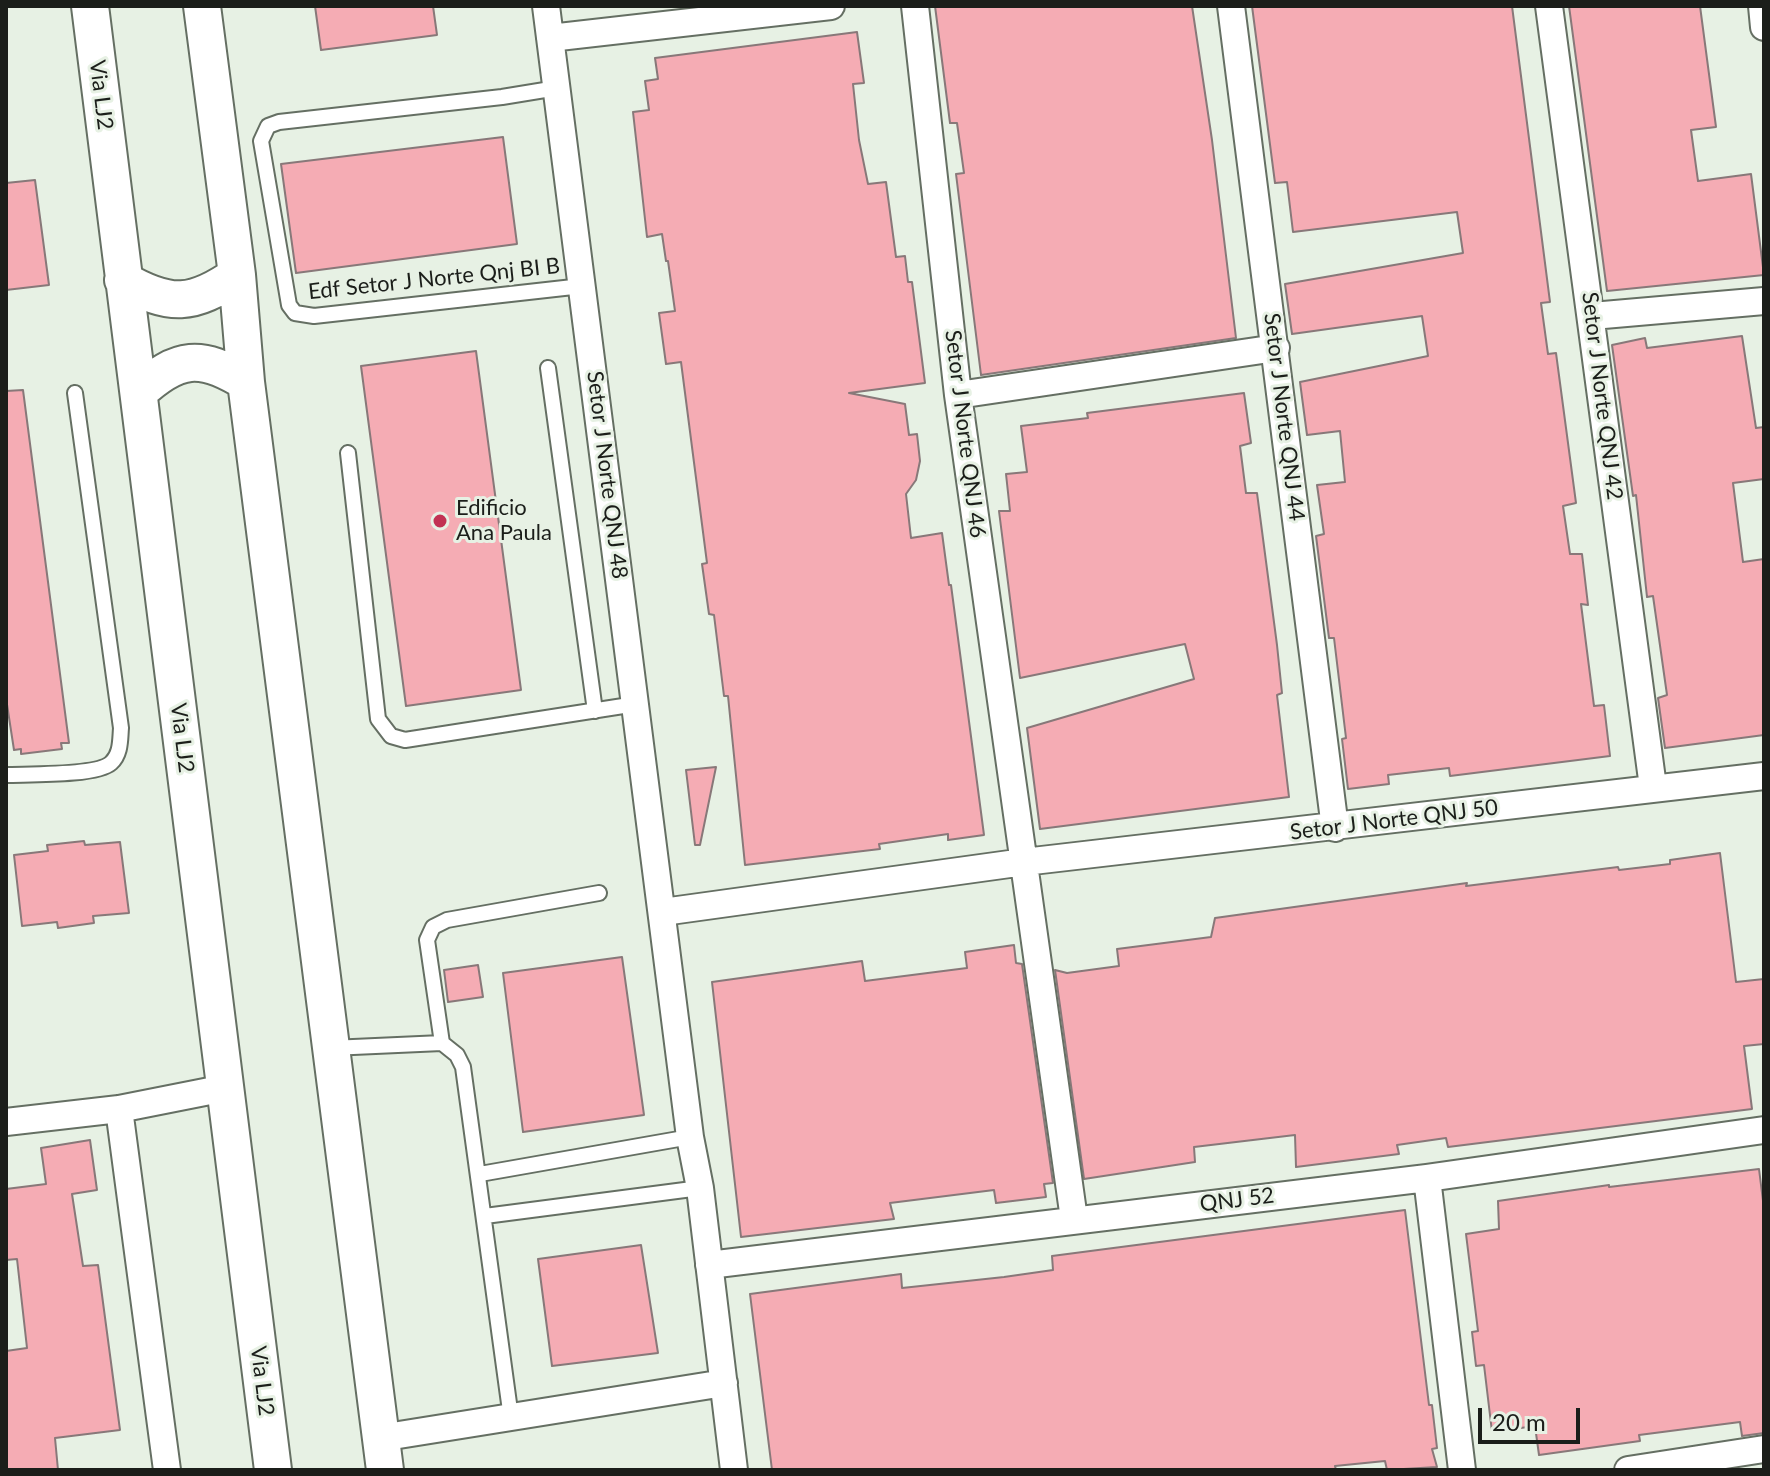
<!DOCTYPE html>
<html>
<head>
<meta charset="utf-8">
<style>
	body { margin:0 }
	#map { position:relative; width:1770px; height:1476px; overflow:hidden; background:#e7f1e4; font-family:Lato,sans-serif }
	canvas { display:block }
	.frame { position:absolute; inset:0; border:8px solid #1b1e1a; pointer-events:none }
	.scale { position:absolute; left:1478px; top:1408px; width:102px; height:36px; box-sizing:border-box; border:4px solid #1b1e1a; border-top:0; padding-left:10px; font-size:24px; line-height:28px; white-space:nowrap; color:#1b1e1a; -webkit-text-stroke:6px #e7f1e4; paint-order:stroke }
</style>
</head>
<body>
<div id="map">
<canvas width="1770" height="1476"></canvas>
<div class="frame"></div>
<div class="scale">20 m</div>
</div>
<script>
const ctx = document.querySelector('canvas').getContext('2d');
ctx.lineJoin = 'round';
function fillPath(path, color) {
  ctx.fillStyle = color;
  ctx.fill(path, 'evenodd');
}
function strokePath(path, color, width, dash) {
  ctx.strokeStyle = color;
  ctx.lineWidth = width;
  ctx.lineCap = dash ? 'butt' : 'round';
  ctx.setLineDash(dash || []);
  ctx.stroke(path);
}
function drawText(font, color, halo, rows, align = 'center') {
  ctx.font = font + ' Lato,sans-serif';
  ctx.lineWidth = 6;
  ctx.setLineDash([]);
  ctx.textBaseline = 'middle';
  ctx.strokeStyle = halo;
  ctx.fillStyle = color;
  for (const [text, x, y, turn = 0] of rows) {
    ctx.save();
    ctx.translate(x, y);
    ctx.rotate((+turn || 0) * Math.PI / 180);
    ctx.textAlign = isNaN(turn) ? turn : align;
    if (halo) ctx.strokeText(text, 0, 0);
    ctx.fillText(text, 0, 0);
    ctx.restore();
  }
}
const building = new Path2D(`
	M 315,6 L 433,6 L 437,35 L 321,50 Z
	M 935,6 L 1192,6 L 1212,140 L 1236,338 L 981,375 L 956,174 L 964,173 L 957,123 L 950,123 Z
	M 1252,6 L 1512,6 L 1550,302 L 1541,303 L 1548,354 L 1556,353 L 1576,503 L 1563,506 L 1570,554 L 1582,554 L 1588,605 L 1581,604 L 1594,706 L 1604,705 L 1610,756 L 1450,776 L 1449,768 L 1388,775 L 1389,784 L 1348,789 L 1342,739 L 1346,738 L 1334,638 L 1329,638 L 1316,536 L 1324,534 L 1317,485 L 1345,482 L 1340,431 L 1307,435 L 1300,382 L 1428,356 L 1422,316 L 1292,334 L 1285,284 L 1463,253 L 1457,212 L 1293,232 L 1287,182 L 1275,183 Z
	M 1569,6 L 1700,6 L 1716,127 L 1691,130 L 1698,181 L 1751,174 L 1764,275 L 1607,291 Z
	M 857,32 L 864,83 L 853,84 L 859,140 L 868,184 L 886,182 L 896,257 L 905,256 L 908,282 L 912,282 L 925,383 L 849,393 L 905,404 L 909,435 L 917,434 L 920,461 L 916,480 L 906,494 L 911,538 L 942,533 L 949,585 L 951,585 L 984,835 L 948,840 L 948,834 L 879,844 L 880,849 L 745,865 L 728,696 L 724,696 L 714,615 L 709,614 L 702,564 L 707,563 L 681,362 L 666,364 L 659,313 L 675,311 L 668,261 L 666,261 L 662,234 L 647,237 L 633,112 L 649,110 L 645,81 L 658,79 L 655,58 Z
	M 503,137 L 517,244 L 296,273 L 281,164 Z
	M 35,180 L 49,285 L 6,290 L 6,183 Z
	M 1742,336 L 1756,428 L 1764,427 L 1764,479 L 1733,483 L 1743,562 L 1764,559 L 1764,735 L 1665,748 L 1658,698 L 1667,695 L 1653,596 L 1647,597 L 1636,495 L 1633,496 L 1612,345 L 1645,338 L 1647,348 Z
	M 476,351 L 521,690 L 406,706 L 361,366 Z
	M 23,390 L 69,743 L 61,743 L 62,749 L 21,754 L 21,749 L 14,750 L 6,698 L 6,391 Z
	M 1244,393 L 1251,443 L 1240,446 L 1246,493 L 1257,493 L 1277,645 L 1282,693 L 1277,695 L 1289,797 L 1040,829 L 1027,728 L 1194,679 L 1185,644 L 1020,678 L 999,511 L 1010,511 L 1006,474 L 1027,472 L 1021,426 L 1088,418 L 1087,413 Z
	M 716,767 L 700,845 L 695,845 L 686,770 Z
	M 84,841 L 85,845 L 120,842 L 129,913 L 93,916 L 94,923 L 58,928 L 57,922 L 22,926 L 14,855 L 48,851 L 47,845 Z
	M 1720,853 L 1736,982 L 1764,979 L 1764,1044 L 1744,1046 L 1752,1109 L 1448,1147 L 1446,1138 L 1397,1145 L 1399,1154 L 1296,1167 L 1295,1135 L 1194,1147 L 1195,1162 L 1084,1179 L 1055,970 L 1067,973 L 1119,966 L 1117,949 L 1211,937 L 1215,918 L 1467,883 L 1466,886 L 1618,867 L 1619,870 L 1670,864 L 1670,860 Z
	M 1014,945 L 1016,963 L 1022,964 L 1053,1183 L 1044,1184 L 1046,1197 L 996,1203 L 994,1190 L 890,1203 L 894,1219 L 741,1237 L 712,982 L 862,961 L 865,981 L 967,968 L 965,952 Z
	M 622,957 L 644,1115 L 523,1132 L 503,973 Z
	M 478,965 L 483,997 L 448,1002 L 444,970 Z
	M 90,1140 L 97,1190 L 72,1194 L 83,1266 L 98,1265 L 120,1430 L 55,1438 L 58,1470 L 6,1470 L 6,1351 L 27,1348 L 17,1259 L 6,1260 L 6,1189 L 46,1184 L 41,1148 Z
	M 1759,1169 L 1764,1209 L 1764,1433 L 1742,1436 L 1740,1422 L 1639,1435 L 1640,1441 L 1539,1455 L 1535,1426 L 1492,1432 L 1484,1365 L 1476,1366 L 1472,1332 L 1478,1331 L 1466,1234 L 1499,1229 L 1498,1201 L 1609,1185 L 1609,1187 Z
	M 1405,1210 L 1429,1405 L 1432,1405 L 1437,1448 L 1432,1449 L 1437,1467 L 1387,1470 L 1385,1461 L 1335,1466 L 1336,1470 L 772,1470 L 750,1294 L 901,1274 L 902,1288 L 1004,1277 L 1053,1270 L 1052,1256 Z
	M 641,1245 L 658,1353 L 552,1366 L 538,1259 Z`);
fillPath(building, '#f5acb4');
strokePath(building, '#887879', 2);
const lane = new Path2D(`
	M 557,88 L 502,97 L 279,122 L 268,126 L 261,141 L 289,305 L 295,313 L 314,316 L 582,286
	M 548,368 L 595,711
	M 348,453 L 378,719 L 391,736 L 405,740 L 636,704
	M 6,775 C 28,774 97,776 111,763 C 121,754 120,740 121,728 L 75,393
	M 331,1048 L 442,1043
	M 480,1174 L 690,1137
	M 485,1216 L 700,1188
	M 511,1418 L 463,1067 L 457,1055 L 442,1043 L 427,940 L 433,927 L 447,920 L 599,893`);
const street = new Path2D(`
	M 546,6 L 690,1137 L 700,1188 L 734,1470
	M 915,6 L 958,395 L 1074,1219
	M 1231,6 L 1335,828
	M 1549,6 L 1653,787
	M 1762,6 L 1764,27
	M 550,38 L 831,6
	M 1592,316 L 1764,301
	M 958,395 L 1276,348
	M 663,912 L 1024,862 L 1764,776
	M 119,1109 L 167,1470
	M 6,1122 L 119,1109 L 225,1088
	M 1427,1178 L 1462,1470
	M 709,1265 L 1427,1178 L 1764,1130
	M 380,1438 L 724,1383
	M 1628,1470 L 1764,1449`);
const secondary = new Path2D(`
	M 90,6 L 273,1470
	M 202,6 L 237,275 L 246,382 L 385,1470
	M 123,280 C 170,307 193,306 237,275
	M 139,392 C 178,356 201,354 246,382`);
strokePath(lane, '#656f63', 18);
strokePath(street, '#656f63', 30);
strokePath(secondary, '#656f63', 40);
strokePath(lane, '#fff', 14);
strokePath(street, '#fff', 26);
strokePath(secondary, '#fff', 36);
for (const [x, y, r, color] of [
	[440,521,8,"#c23253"]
]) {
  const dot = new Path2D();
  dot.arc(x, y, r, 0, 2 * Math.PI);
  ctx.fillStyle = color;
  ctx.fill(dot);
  strokePath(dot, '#e7f1e4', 3);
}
drawText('22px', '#1b1e1a', '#e7f1e4', [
	["Via LJ2",101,95,83],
	["Edf Setor J Norte Qnj BI B",434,279,-6],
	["Setor J Norte QNJ 42",1602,396,83],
	["Setor J Norte QNJ 44",1284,417,83],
	["Setor J Norte QNJ 46",965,434,83],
	["Setor J Norte QNJ 48",607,475,83],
	["Via LJ2",182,738,83],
	["Setor J Norte QNJ 50",1394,820,-7],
	["QNJ 52",1237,1200,-7],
	["Via LJ2",262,1381,83]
]);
drawText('22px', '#1b1e1a', '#e7f1e4', [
	["Edificio",456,508],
	["Ana Paula",456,533]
], 'left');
</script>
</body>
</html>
